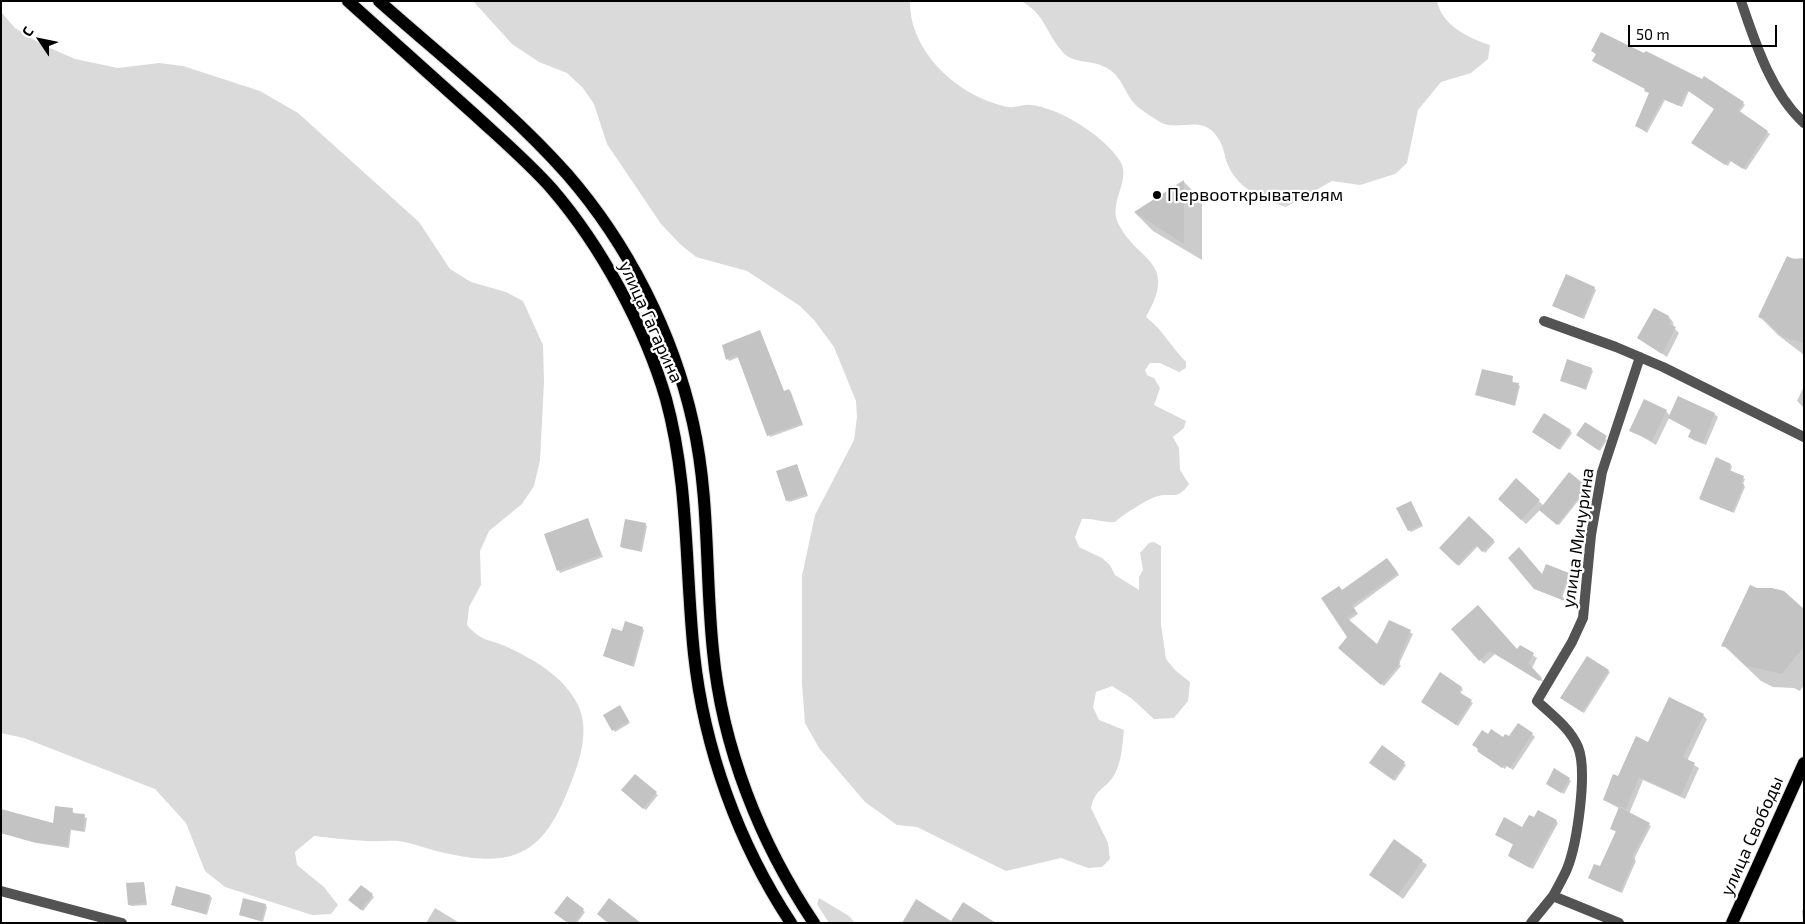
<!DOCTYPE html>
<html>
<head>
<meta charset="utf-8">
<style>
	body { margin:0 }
	#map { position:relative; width:1805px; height:924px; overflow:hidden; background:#fff; font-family:"Exo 2",sans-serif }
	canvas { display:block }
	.frame { position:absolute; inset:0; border:2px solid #000; pointer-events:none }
	.north { position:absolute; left:15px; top:15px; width:50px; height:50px; -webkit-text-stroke:4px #fff; paint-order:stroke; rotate:304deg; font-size:14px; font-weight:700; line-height:20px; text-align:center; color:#000 }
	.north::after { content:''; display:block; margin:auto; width:18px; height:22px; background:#000; clip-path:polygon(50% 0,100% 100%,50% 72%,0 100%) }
	.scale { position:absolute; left:1628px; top:25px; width:149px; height:22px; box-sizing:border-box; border:2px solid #000; border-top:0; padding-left:6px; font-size:15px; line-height:18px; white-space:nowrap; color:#000; -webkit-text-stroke:4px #fff; paint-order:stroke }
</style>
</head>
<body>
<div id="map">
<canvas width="1805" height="924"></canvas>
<div class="frame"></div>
<div class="north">С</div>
<div class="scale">50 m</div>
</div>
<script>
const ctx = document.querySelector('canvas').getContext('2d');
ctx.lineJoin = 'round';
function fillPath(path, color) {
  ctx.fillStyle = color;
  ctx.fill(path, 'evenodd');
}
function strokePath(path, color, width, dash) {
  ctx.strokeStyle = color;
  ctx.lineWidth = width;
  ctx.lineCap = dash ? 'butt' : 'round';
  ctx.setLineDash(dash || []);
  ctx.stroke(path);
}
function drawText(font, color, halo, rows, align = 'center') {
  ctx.font = font + ' "Exo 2",sans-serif';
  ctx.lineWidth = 4.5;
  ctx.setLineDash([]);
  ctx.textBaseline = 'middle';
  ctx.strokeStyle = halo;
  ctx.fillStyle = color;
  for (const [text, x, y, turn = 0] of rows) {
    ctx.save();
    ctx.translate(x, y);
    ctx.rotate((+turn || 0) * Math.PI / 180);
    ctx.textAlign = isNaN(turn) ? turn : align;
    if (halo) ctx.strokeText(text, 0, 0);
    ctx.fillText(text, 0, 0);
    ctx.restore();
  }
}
fillPath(new Path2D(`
	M 473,1 L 910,1 C 909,44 945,83 983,99 C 990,102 1001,106 1008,107 C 1016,108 1024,104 1031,105 C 1060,108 1104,136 1120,161 C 1132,180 1108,202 1118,223 C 1137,262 1179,260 1146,317 C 1164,331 1171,347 1186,362 L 1186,368 L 1179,372 L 1160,363 L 1150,363 L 1145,370 L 1147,375 L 1154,378 L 1160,388 L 1154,405 L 1186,421 L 1184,428 L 1173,437 L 1179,448 L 1180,470 L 1189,484 C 1177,502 1171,491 1155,497 C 1146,500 1121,516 1115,522 C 1103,523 1093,518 1082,519 L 1075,537 L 1079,547 L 1102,558 L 1110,565 L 1115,575 L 1139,590 L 1139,577 L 1143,570 L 1140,553 L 1149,543 L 1154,542 L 1161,546 L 1161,624 L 1166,659 L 1175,670 L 1190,682 L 1188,701 L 1174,718 L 1154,719 L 1131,698 L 1112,686 L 1096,692 L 1093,707 L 1099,720 L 1124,730 C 1122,746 1122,763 1113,777 C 1104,790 1095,789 1091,808 L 1108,843 L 1110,859 L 1102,867 L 1088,868 L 1061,858 L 1006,871 L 917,827 L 897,825 L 865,802 L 819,748 L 805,723 L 802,684 L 802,576 L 815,515 L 854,440 L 857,417 L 856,401 L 834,347 L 814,320 L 800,306 L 747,271 L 696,257 L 680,244 L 661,224 L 607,144 L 594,104 L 583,88 L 567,73 L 539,62 L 512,44 Z
	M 1021,1 L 1437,1 C 1442,26 1469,38 1490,45 L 1488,59 L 1471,73 L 1441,82 L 1418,110 L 1407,163 L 1395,174 L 1360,185 L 1332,181 L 1286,207 C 1260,199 1235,187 1226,160 C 1223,147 1221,139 1211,130 C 1196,118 1175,131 1160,122 C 1151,116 1140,110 1133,102 C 1123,89 1121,75 1105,67 C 1090,59 1072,65 1061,50 C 1045,31 1045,14 1021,1 Z
	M 1,12 L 15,28 L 41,44 L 75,59 L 118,68 L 159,63 L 183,66 L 260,91 L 298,113 L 419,222 L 450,269 L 471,282 L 506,292 L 523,301 L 543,345 L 544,382 L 540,460 L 534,486 L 522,504 L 489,531 L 480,551 L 481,585 L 469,607 L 467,625 C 482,642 486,638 505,646 C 533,659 564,676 578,705 C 590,730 580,761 570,785 C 544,853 516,869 445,853 C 430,850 414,843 398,841 C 388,840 377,842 367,841 C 349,840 332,838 314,836 L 295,852 L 297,865 L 324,887 L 338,905 L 331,914 L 312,915 L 225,887 L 205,871 L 186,823 L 155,789 L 24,738 L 1,733 Z
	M 819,898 L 849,916 L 855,923 L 829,923 L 817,904 Z`), '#dadada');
fillPath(new Path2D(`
	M 1594,61 L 1743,103 L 1745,105 L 1739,113 L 1770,134 L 1746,170 L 1731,161 L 1728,166 L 1695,145 L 1715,109 L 1689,91 L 1682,107 L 1665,100 L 1647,133 L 1637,126 L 1650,94 L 1646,89 Z
	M 1184,182 L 1202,200 L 1202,260 L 1153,231 L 1135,213 Z
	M 1787,257 L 1804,261 L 1804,355 L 1778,335 L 1760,317 Z
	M 1594,288 L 1596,290 L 1584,319 L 1555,307 Z
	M 1669,317 L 1673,322 L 1674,328 L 1679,333 L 1667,357 L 1638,338 Z
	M 760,331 L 784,392 L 789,390 L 791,392 L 803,425 L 770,437 L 739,357 L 729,361 L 728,359 Z
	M 1591,369 L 1593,371 L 1586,390 L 1561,380 Z
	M 1512,378 L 1513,383 L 1520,386 L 1515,406 L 1477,395 Z
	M 1804,386 L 1804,408 L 1797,401 Z
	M 1666,411 L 1670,416 L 1714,414 L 1718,417 L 1706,445 L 1693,440 L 1690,437 L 1692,431 L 1669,418 L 1656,445 L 1631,430 Z
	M 1570,431 L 1572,433 L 1560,450 L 1533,432 Z
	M 1580,437 L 1605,439 L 1607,440 L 1600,451 Z
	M 797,465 L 808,496 L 789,502 L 787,500 Z
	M 1731,465 L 1732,467 L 1730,472 L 1745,479 L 1743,484 L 1745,487 L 1734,513 L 1701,499 Z
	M 1517,480 L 1544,506 L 1584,486 L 1586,487 L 1580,495 L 1582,496 L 1559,525 L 1540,510 L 1526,524 L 1499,499 Z
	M 1412,504 L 1423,526 L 1411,532 L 1409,530 Z
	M 1469,517 L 1495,542 L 1485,553 L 1478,546 L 1459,566 L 1440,548 Z
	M 588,520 L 603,557 L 560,573 L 545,535 Z
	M 645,524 L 647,526 L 642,552 L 623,548 L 621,546 Z
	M 1390,562 L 1399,575 L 1354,608 L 1358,614 L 1348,621 L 1378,646 L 1389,622 L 1413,634 L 1399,664 L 1401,666 L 1384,686 L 1342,651 L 1349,637 L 1343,592 Z
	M 1568,574 L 1570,576 L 1562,598 L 1564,601 L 1538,590 L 1543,576 Z
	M 1804,609 L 1804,685 L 1800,691 L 1794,688 L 1773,687 L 1761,681 L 1723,645 Z
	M 642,628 L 644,630 L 634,667 L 604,656 Z
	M 1452,629 L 1517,651 L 1520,646 L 1537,658 L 1532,668 L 1545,683 L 1495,654 L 1484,664 Z
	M 1608,671 L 1610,672 L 1584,713 L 1564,700 Z
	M 1461,688 L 1463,689 L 1460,694 L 1473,703 L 1458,726 L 1424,703 Z
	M 621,709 L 630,723 L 615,732 L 605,716 Z
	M 1703,715 L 1707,719 L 1687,761 L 1699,768 L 1685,799 L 1643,780 L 1629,814 L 1651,826 L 1634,859 L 1636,861 L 1622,893 L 1592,880 L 1590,878 L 1600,868 L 1617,832 L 1611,829 L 1620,809 L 1604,800 L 1618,778 L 1648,743 Z
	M 1532,734 L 1535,737 L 1513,770 L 1507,766 L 1505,769 L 1481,754 L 1476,747 L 1504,739 Z
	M 1382,747 L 1406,765 L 1395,781 L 1373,765 Z
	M 635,776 L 658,795 L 646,810 L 622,790 Z
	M 1569,779 L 1571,781 L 1564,794 L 1549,785 Z
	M 72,809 L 74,814 L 87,818 L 85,832 L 71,830 L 69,848 L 36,843 L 1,833 L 1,810 L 54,825 Z
	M 1556,821 L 1558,823 L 1533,869 L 1512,858 L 1514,845 L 1496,835 Z
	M 1395,841 L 1427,865 L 1403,899 L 1371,875 Z
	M 144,883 L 147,905 L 131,906 L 129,904 Z
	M 361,886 L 374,897 L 363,911 L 350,900 Z
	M 177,888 L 210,896 L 212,898 L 207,915 L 175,906 L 173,904 Z
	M 567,897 L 585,912 L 577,923 L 569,923 Z
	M 265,905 L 267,907 L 263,922 L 240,915 Z
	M 435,908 L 458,922 L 459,923 L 426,923 Z
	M 1804,908 L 1804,923 L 1803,923 L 1802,911 Z`), '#0003');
fillPath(new Path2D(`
	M 1601,32 L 1644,53 L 1646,51 L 1702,79 L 1704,76 L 1744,102 L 1738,110 L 1768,131 L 1743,169 L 1729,160 L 1725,165 L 1691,143 L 1714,109 L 1687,90 L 1679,106 L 1663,99 L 1645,131 L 1635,126 L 1649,93 L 1644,91 L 1645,89 L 1592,61 L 1596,54 L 1591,51 Z
	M 1184,180 L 1184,244 L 1134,212 Z
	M 1787,256 L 1793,259 L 1804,258 L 1804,343 L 1783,337 L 1765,320 L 1758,317 Z
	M 1566,274 L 1595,287 L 1582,318 L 1552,306 Z
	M 1654,308 L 1669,316 L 1668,319 L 1671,320 L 1669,324 L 1676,327 L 1662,354 L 1637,338 Z
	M 760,330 L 784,391 L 789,389 L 802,423 L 767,436 L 737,355 L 726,360 L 722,345 Z
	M 1567,359 L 1592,368 L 1585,389 L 1560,381 Z
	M 1482,369 L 1513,376 L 1512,382 L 1519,383 L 1514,405 L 1475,395 Z
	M 1678,396 L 1715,413 L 1703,443 L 1688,437 L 1691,430 L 1668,418 Z
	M 1644,399 L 1667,410 L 1652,441 L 1629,431 Z
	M 1544,413 L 1571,430 L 1558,449 L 1532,432 Z
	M 1585,422 L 1607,436 L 1598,450 L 1576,435 Z
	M 1716,457 L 1731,464 L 1729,470 L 1744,476 L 1741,483 L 1744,484 L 1732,512 L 1699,499 Z
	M 797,464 L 807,494 L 786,501 L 776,471 Z
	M 1569,472 L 1585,485 L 1579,492 L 1581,494 L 1557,525 L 1539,510 Z
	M 1516,478 L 1540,500 L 1521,520 L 1498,499 Z
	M 1411,501 L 1422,524 L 1408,531 L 1396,508 Z
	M 1469,516 L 1494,540 L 1482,552 L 1476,545 L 1457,565 L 1439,548 Z
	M 588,518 L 601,555 L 557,571 L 544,534 Z
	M 625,519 L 646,523 L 640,551 L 620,547 Z
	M 1519,547 L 1542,574 L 1546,564 L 1569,573 L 1561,595 L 1566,601 L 1534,589 L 1508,558 Z
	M 1387,558 L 1398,573 L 1352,605 L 1356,612 L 1347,618 L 1377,644 L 1389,620 L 1411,630 L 1398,661 L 1400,663 L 1381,685 L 1338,648 L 1347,637 L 1321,598 L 1339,586 L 1342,590 Z
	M 1750,585 L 1757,588 L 1772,588 L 1784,591 L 1804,609 L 1804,646 L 1782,674 L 1746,666 L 1728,648 L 1721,646 Z
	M 1478,605 L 1517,649 L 1520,645 L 1534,653 L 1528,663 L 1542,678 L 1539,681 L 1490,651 L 1479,661 L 1451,629 Z
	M 625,621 L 643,627 L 632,666 L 603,656 L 612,628 L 622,631 Z
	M 1587,656 L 1609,670 L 1582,712 L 1560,698 Z
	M 1440,672 L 1462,687 L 1459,692 L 1472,700 L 1456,725 L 1421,702 Z
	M 1669,697 L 1704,714 L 1683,757 L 1695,763 L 1681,796 L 1639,777 L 1626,809 L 1603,800 L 1613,774 L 1618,776 L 1636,736 L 1648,742 Z
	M 620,705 L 629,721 L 612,731 L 603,715 Z
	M 1518,723 L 1533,733 L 1510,768 L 1504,764 L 1502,768 L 1477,751 L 1479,749 L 1472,745 L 1482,730 L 1488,734 L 1491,729 L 1503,737 L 1505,734 L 1509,736 Z
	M 1382,745 L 1405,762 L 1393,780 L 1369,763 Z
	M 1554,768 L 1570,778 L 1561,793 L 1546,784 Z
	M 635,774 L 657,792 L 643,809 L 621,790 Z
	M 55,806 L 73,808 L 72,813 L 85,814 L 83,831 L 70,829 L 67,846 L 33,842 L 1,833 L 1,809 L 53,823 Z
	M 1619,807 L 1650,823 L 1632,857 L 1635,858 L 1620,892 L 1588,878 L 1594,864 L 1600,866 L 1616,831 L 1610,829 Z
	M 1538,810 L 1557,820 L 1530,868 L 1508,856 L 1513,844 L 1495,835 L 1504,817 L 1522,827 L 1529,815 L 1534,817 Z
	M 1394,839 L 1423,860 L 1398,895 L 1369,875 Z
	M 144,882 L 146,903 L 128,905 L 126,883 Z
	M 361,885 L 373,894 L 361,910 L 348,900 Z
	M 176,886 L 210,895 L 206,914 L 171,905 Z
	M 567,896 L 584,909 L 574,923 L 568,923 L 554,913 Z
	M 243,898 L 266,904 L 261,921 L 239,915 Z
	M 609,898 L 641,923 L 608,923 L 597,914 Z
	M 916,899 L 951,921 L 963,902 L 996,923 L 902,923 Z`), '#c3c3c3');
const primary = new Path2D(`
	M 348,1 C 390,39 433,77 475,115 C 501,139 529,163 552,189 C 601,246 645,327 666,399 C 689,483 685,568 694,654 C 704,748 738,843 791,923
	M 379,1 C 442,57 511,111 567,174 C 628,244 673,333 693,423 C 710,499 705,575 713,651 C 722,747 760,843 814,923
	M 1732,923 L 1804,763`);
strokePath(primary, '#dbdbdb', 14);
strokePath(new Path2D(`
	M 1741,1 C 1755,42 1771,93 1804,123
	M 1544,321 L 1616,347 L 1663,367 L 1804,437
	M 1,891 L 122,923
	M 1531,923 L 1553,896
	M 1619,923 L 1553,896 C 1558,887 1563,878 1567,869 C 1577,844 1588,771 1578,747 C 1570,728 1552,715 1537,701 L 1572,642 L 1583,618 L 1591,535 L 1602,472 L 1640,357`), '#535353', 10);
strokePath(primary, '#000', 12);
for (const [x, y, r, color] of [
	[1157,195,5,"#000"]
]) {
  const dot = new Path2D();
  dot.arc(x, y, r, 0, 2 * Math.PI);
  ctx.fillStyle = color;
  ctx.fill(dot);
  strokePath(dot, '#fff', 2);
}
drawText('18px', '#000', '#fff', [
	["Первооткрывателям",1167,195]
], 'left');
drawText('18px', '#000', '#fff', [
	["улица Гагарина",651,322,66],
	["улица Мичурина",1578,538,-82],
	["улица Свободы",1752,836,-66]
]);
</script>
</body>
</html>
